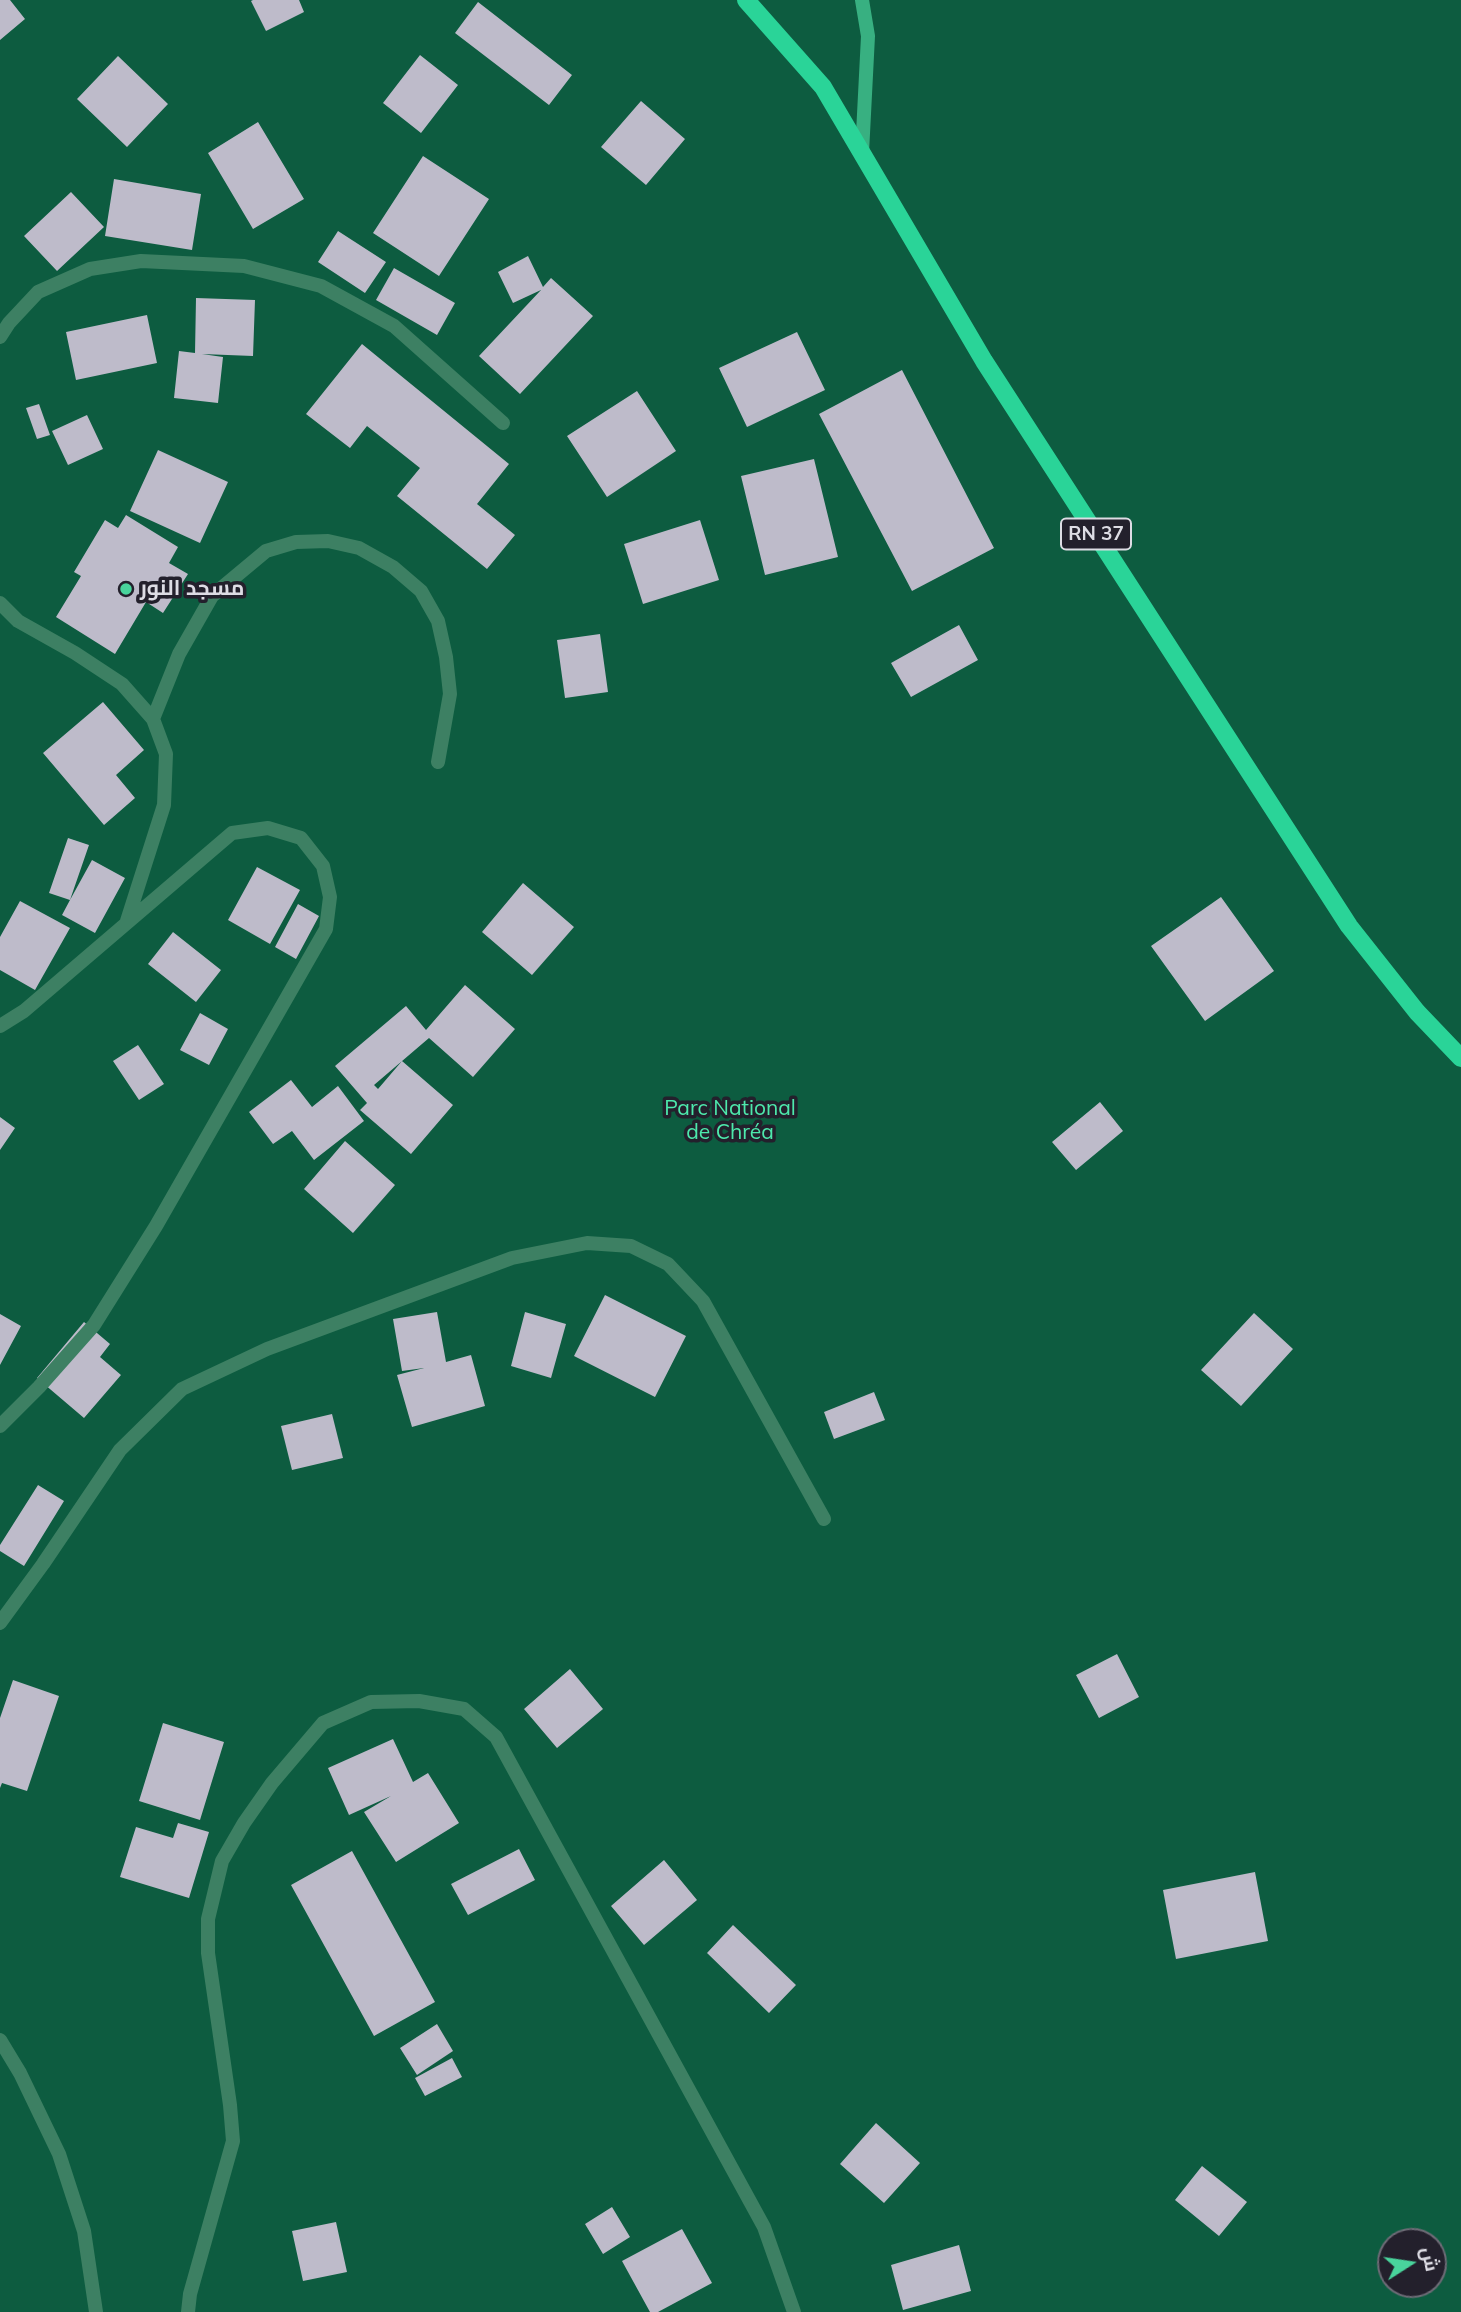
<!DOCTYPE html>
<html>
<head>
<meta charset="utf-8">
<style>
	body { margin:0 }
	#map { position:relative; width:1461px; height:2312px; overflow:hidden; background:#2d2a36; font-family:Mulish,Cairo,sans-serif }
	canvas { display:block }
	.north { position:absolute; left:1377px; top:2228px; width:70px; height:70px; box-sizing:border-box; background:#23202c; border:2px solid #6d6b76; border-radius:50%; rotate:78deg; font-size:19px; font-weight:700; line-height:28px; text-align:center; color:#dddce4 }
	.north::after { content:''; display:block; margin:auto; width:24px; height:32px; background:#49d49c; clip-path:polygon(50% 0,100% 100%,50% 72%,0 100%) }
</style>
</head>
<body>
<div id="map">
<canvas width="1461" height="2312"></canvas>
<div class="north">ش</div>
</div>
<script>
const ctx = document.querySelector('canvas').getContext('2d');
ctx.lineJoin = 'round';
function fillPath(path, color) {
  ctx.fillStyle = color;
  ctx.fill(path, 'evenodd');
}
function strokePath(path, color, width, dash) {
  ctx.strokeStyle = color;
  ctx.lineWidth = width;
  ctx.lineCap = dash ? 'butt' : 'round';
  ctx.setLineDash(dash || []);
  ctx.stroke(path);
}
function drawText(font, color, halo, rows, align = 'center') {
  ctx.font = font + ' Mulish,Cairo,sans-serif';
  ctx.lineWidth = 7;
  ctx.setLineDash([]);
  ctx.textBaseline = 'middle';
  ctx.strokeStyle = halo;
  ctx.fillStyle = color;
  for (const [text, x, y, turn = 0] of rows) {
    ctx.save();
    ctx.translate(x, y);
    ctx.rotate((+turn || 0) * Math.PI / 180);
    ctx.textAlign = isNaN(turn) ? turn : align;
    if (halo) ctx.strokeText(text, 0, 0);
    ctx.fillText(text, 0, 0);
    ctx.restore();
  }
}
fillPath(new Path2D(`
	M 0,0 L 1461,0 L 1461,2312 L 0,2312 ZM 1391,2242 L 1433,2242 L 1433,2284 L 1391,2284 Z`), '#0d5c40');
fillPath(new Path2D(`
	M 0,0 L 10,0 L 25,19 L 0,40 Z
	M 253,0 L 299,0 L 304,12 L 266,31 L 251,1 Z
	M 478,2 L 572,75 L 549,105 L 455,33 Z
	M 420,55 L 458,85 L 421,133 L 383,103 Z
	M 118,56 L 168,104 L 127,147 L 77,99 Z
	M 641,101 L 685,139 L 646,185 L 601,147 Z
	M 258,122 L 304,199 L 253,229 L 208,153 Z
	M 423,156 L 489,199 L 439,276 L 373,233 Z
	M 114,179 L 201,194 L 192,250 L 105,236 Z
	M 71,192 L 104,227 L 57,271 L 24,236 Z
	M 338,231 L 386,262 L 365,293 L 318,262 Z
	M 528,256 L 543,287 L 551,278 L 593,316 L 520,394 L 479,356 L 541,290 L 513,303 L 498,272 Z
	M 394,268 L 455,303 L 437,335 L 376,300 Z
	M 196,298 L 255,300 L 253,356 L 202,354 L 223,357 L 218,403 L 174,398 L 179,351 L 195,353 Z
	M 147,315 L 157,363 L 76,380 L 66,332 Z
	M 797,332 L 825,390 L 747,427 L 719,368 Z
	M 362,344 L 509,464 L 477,504 L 515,535 L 487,569 L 397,496 L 420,468 L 367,426 L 350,448 L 306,414 Z
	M 902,370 L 994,548 L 912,591 L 819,414 Z
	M 637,391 L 676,451 L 607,497 L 567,436 Z
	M 39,404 L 50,435 L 37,439 L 26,408 Z
	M 87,415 L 103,449 L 68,465 L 52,431 Z
	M 158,450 L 228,482 L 200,543 L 130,511 Z
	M 814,459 L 838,557 L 765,575 L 741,476 Z
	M 126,515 L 178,547 L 169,563 L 188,574 L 163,613 L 146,602 L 115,654 L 56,617 L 81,576 L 74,572 L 105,520 L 118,528 Z
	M 700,520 L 719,580 L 643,604 L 624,544 Z
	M 959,625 L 978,660 L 911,697 L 891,663 Z
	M 600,634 L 608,692 L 565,698 L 557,640 Z
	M 103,702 L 144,750 L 116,775 L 135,798 L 104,825 L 43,753 Z
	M 68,838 L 89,845 L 70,900 L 92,860 L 125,878 L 95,933 L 62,915 L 70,900 L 49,893 Z
	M 257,867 L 300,890 L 270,944 L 228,920 Z
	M 523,883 L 574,927 L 532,975 L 482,932 Z
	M 1221,897 L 1274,971 L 1205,1021 L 1151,946 Z
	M 20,901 L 70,928 L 35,990 L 0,970 L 0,937 Z
	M 298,904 L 319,916 L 296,959 L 275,947 Z
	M 173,932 L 221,970 L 196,1002 L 148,964 Z
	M 465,985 L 515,1029 L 473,1077 L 429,1038 L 374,1085 L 378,1089 L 402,1061 L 453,1105 L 411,1154 L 360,1110 L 367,1103 L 335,1066 L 406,1006 L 426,1030 Z
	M 200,1013 L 228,1029 L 209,1065 L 180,1050 Z
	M 138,1045 L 164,1084 L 139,1100 L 113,1061 Z
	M 291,1080 L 312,1107 L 338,1086 L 364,1121 L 314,1160 L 292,1131 L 273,1144 L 249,1112 Z
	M 1100,1102 L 1123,1131 L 1076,1170 L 1052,1142 Z
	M 0,1117 L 15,1128 L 0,1150 Z
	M 345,1141 L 395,1185 L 353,1233 L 304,1189 Z
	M 605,1295 L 686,1336 L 655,1397 L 574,1356 Z
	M 437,1312 L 446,1362 L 471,1355 L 485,1406 L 412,1427 L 397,1375 L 424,1368 L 402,1371 L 393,1319 Z
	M 525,1312 L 566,1324 L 551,1378 L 511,1366 Z
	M 1254,1313 L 1293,1349 L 1241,1406 L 1201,1370 Z
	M 0,1314 L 21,1326 L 0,1365 Z
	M 84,1322 L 110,1344 L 100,1357 L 121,1375 L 84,1418 L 37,1378 Z
	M 874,1392 L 885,1420 L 834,1439 L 824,1412 Z
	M 332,1414 L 343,1458 L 292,1470 L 281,1426 Z
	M 38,1485 L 64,1501 L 24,1566 L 0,1551 L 0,1545 Z
	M 1117,1654 L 1139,1697 L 1099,1718 L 1076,1675 Z
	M 570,1669 L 603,1709 L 557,1748 L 524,1709 Z
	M 13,1680 L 59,1696 L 27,1791 L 2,1783 L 0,1788 L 0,1718 Z
	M 163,1723 L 224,1742 L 200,1820 L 139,1801 Z
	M 393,1739 L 413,1782 L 428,1773 L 459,1823 L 396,1862 L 364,1812 L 391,1796 L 349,1815 L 328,1768 Z
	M 178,1823 L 209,1832 L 189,1898 L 120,1877 L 136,1827 L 173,1838 Z
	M 519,1849 L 535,1880 L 468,1915 L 451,1884 Z
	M 352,1851 L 435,2002 L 374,2036 L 291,1885 Z
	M 664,1860 L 697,1900 L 644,1945 L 611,1906 Z
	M 1255,1872 L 1268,1941 L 1176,1959 L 1163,1890 Z
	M 733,1925 L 796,1985 L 769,2013 L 707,1953 Z
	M 437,2024 L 453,2051 L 417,2075 L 400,2048 Z
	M 452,2058 L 462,2077 L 425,2096 L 415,2078 Z
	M 876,2123 L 920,2163 L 884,2203 L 840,2164 Z
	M 1202,2166 L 1247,2202 L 1219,2236 L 1175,2200 Z
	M 612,2207 L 630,2237 L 603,2254 L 585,2224 Z
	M 336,2222 L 347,2272 L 303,2281 L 292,2231 Z
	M 682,2229 L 712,2283 L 658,2312 L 650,2312 L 622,2261 Z
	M 959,2245 L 971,2291 L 903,2310 L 891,2265 Z`), '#bebbca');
strokePath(new Path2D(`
	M 0,337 L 9,323 L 38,292 L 90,269 L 141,261 L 244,266 L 321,286 L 394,326 L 503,423
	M 0,603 L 18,621 L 75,653 L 122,684 L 153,719 L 166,754 L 164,805 L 127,921
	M 153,719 L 179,654 L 212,596 L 266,551 L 296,542 L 328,541 L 359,548 L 393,567 L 421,591 L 438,621 L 446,657 L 450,694 L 438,762
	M 0,1026 L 24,1011 L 232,833 L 268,828 L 301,838 L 323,866 L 330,897 L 326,929 L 156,1226 L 94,1325 L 39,1387 L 0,1426
	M 0,1623 L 43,1564 L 120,1450 L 182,1389 L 267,1349 L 512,1258 L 587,1243 L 631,1246 L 668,1264 L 703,1301 L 824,1519
	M 0,2040 L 20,2073 L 59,2154 L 84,2231 L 96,2312
	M 188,2312 L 190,2294 L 233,2141 L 230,2105 L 208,1953 L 208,1919 L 222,1861 L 244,1823 L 272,1783 L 323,1723 L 371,1702 L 419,1701 L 464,1709 L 496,1737 L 764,2227 L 794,2312`), '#3d8063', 14);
strokePath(new Path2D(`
	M 862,0 L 868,36 L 862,153`), '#38b081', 14);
strokePath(new Path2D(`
	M 746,0 L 823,87 L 984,361 L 1349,926 L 1417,1012 L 1461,1058`), '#2ad498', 18);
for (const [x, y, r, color] of [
	[126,589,7,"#49d49c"]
]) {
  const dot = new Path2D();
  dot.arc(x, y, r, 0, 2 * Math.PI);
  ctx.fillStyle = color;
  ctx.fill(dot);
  strokePath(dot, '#23202c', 2.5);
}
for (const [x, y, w] of [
	[1096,534,70]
]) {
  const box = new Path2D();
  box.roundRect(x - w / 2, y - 15.5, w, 31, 5);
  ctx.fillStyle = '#23202c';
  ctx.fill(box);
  strokePath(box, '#dddce4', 2);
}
drawText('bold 19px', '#dddce4', null, [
	["RN 37",1096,534]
]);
drawText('bold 21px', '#dddce4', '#23202c', [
	["مسجد النور",140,589]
], 'left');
drawText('21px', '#4de9ac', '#23202c', [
	["Parc National",730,1109],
	["de Chréa",730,1133]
]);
</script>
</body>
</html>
